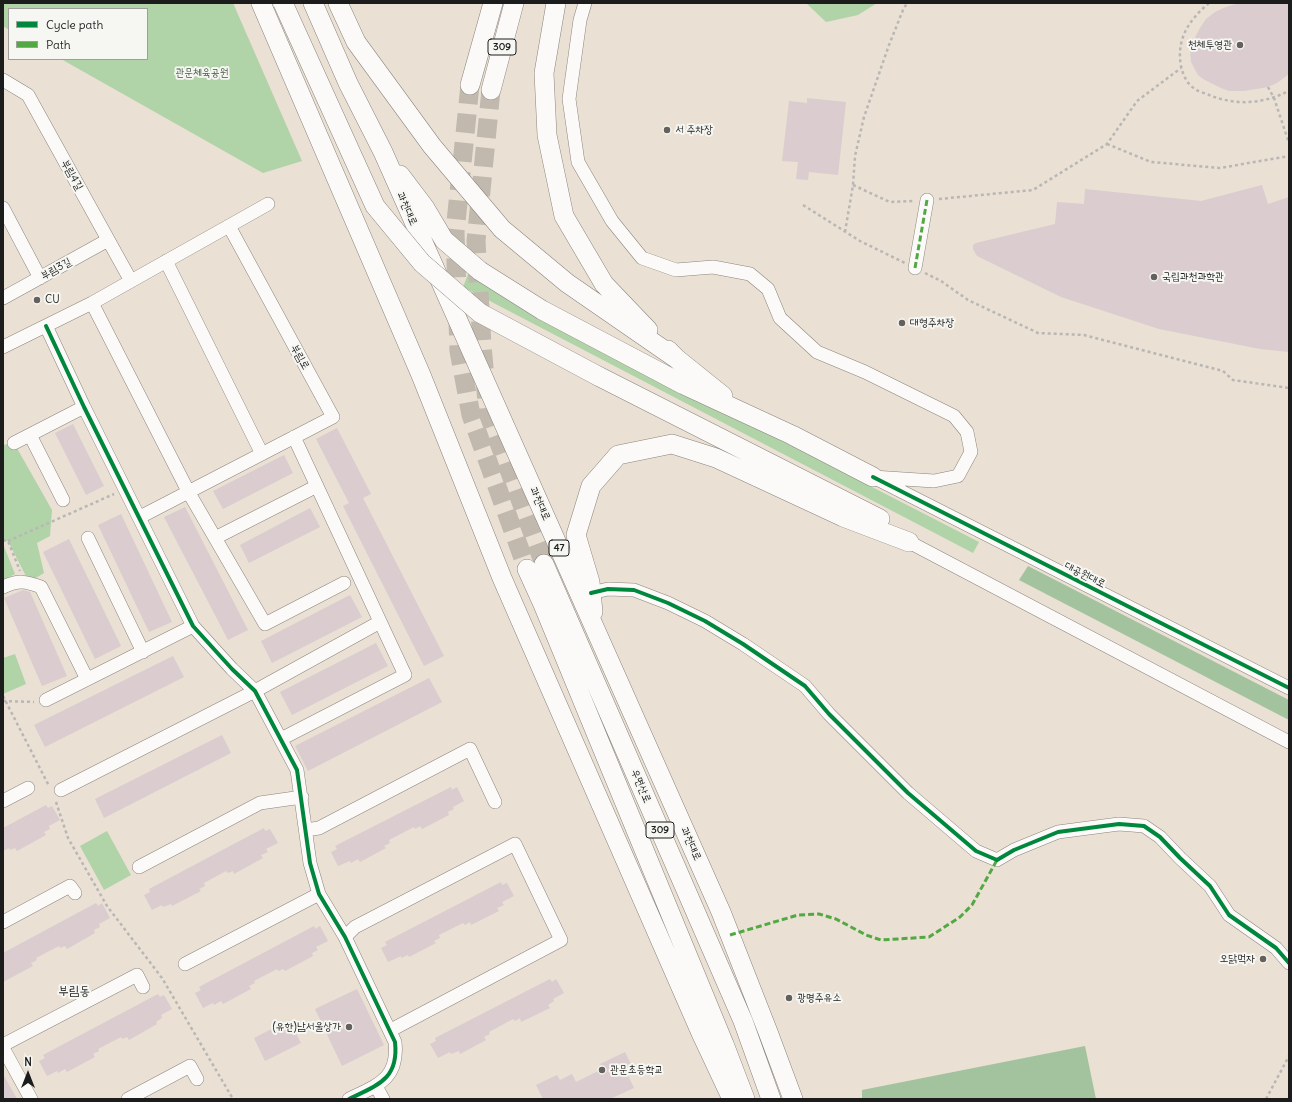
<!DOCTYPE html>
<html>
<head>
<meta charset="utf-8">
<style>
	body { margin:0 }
	#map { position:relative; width:1292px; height:1102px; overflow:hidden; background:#eae0d3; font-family:Delius,sans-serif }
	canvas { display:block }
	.frame { position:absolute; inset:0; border:4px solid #1c1c1c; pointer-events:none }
	.legend { position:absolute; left:8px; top:8px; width:140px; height:52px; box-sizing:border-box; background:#f6f6f2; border:1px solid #9f9f9c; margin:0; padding:5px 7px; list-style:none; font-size:12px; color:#1c1c1c }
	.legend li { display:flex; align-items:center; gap:8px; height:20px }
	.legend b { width:20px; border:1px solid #9f9f9c }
	.north { position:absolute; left:8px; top:1054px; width:40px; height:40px; -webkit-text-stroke:3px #f6f6f2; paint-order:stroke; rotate:0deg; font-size:11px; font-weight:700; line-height:16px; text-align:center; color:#1c1c1c }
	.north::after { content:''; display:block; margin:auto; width:14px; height:18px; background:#1c1c1c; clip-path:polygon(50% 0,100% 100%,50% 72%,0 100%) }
</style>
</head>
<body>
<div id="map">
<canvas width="1292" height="1102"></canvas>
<div class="frame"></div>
<ul class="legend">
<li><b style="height:5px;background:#00873e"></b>Cycle path</li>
<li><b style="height:5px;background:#52a943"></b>Path</li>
</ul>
<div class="north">N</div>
</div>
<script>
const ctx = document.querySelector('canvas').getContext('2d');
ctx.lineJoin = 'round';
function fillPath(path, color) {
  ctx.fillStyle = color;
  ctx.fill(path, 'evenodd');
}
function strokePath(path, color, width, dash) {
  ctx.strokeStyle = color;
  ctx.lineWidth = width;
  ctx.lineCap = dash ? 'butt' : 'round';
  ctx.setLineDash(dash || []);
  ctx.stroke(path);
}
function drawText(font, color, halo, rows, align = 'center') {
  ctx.font = font + ' Delius,"Poor Story",sans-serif';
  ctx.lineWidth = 4;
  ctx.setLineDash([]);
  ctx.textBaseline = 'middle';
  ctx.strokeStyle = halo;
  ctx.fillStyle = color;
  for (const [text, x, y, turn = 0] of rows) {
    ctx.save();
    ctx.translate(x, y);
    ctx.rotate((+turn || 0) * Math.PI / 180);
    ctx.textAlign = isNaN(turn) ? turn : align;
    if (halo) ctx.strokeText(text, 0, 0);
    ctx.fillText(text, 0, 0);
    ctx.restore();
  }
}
fillPath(new Path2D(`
	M 3,3 L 233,3 L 302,161 L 263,173 L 61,59 L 147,59 L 147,9 L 9,9 L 9,30 L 3,26 Z
	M 806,3 L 877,3 L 858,15 L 826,22 Z
	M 469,272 L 730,414 L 979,542 L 973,553 L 463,287 Z
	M 14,443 L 52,510 L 50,536 L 37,543 L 44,573 L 29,582 L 8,541 L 3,542 L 3,445 Z
	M 3,544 L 15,574 L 3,580 Z
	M 15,654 L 26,684 L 3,694 L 3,658 Z
	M 107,831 L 131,875 L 104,890 L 80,846 Z`), '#b0d3a8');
fillPath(new Path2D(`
	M 1028,566 L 1289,700 L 1289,720 L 1019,580 Z
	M 1085,1046 L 1096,1099 L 862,1099 L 862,1090 Z`), '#a2c39e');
fillPath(new Path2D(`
	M 1239,3 L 1289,3 L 1289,74 L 1277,83 L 1268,87 L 1244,91 L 1229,91 L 1221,88 L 1203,79 L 1198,75 L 1191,62 L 1190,48 L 1193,41 L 1200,28 L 1206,19 L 1215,12 L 1226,7 Z
	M 807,98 L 846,102 L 838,175 L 809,172 L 808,180 L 796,179 L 798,162 L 782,161 L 789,101 L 807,103 Z
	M 1262,185 L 1268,204 L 1289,197 L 1289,352 L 1260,349 L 1159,329 L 1061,297 L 977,256 L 973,249 L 973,245 L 976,243 L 1055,224 L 1057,202 L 1084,204 L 1085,189 L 1201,201 Z
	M 73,424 L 104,486 L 86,495 L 55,433 Z
	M 337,428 L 371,494 L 363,498 L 444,656 L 424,666 L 343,506 L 349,503 L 316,439 Z
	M 284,455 L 293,473 L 223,509 L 213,491 Z
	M 185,507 L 248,630 L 228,640 L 164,517 Z
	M 310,508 L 320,527 L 249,563 L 240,545 Z
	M 121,514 L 172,622 L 149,632 L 98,525 Z
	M 69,539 L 121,646 L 95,659 L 43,552 Z
	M 23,590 L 30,592 L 67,676 L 42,686 L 4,598 Z
	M 350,595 L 362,617 L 272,663 L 261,641 Z
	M 376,643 L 388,666 L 292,715 L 280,692 Z
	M 173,656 L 184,677 L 45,747 L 34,725 Z
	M 429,678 L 442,702 L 308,771 L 295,746 Z
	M 222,735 L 231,753 L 104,818 L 95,799 Z
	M 451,787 L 452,790 L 457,787 L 464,801 L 453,807 L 454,809 L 448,812 L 449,815 L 422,829 L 420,826 L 415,829 L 414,827 L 389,840 L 390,843 L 384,846 L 386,848 L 360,862 L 358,859 L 351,863 L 350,861 L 338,866 L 331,852 L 337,849 L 335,846 Z
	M 46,805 L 48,808 L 52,806 L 60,820 L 49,826 L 50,829 L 44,832 L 46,835 L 17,851 L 15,848 L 10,850 L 9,848 L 3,851 L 3,828 Z
	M 264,828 L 265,831 L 270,829 L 278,843 L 266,849 L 268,852 L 261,855 L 263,858 L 234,874 L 233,871 L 228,873 L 226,871 L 204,883 L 205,886 L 199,889 L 201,891 L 172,906 L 171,904 L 163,907 L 162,905 L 152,910 L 144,895 L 150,892 L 149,889 Z
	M 501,882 L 502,885 L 507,883 L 514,896 L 502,902 L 504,905 L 497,908 L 499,911 L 471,925 L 470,922 L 465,925 L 463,923 L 439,935 L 440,938 L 434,941 L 436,943 L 409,957 L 408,955 L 401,958 L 401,956 L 388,962 L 381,948 L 387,945 L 385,942 Z
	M 96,903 L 98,906 L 102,903 L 110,918 L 99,924 L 100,927 L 94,930 L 95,933 L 67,949 L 65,946 L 60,948 L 59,946 L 36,958 L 37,960 L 31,963 L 33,966 L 3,982 L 3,953 Z
	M 314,926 L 315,929 L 320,926 L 328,941 L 316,947 L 318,950 L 312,953 L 313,956 L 285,971 L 283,969 L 278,971 L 277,969 L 254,981 L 255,983 L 249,986 L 251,989 L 223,1004 L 221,1001 L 214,1005 L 213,1003 L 203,1008 L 195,993 L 201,990 L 199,987 Z
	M 550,979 L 552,982 L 556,979 L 564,993 L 553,999 L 554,1001 L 548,1005 L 550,1008 L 521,1022 L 520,1018 L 515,1021 L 513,1019 L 489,1032 L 490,1034 L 484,1037 L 486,1040 L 460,1054 L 459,1051 L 451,1054 L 450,1052 L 438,1058 L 430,1044 L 436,1041 L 435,1038 Z
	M 357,989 L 384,1045 L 342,1066 L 315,1009 Z
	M 158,994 L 160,997 L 164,995 L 172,1009 L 161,1015 L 162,1018 L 156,1022 L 157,1024 L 129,1040 L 127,1037 L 122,1039 L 121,1037 L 98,1049 L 99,1051 L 93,1054 L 95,1057 L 67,1072 L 65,1069 L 58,1073 L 57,1071 L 47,1076 L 39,1061 L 45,1058 L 43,1055 Z
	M 289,1020 L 301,1043 L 265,1061 L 254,1038 Z
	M 625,1052 L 632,1066 L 625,1069 L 634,1088 L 610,1099 L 543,1099 L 536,1085 L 557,1075 L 560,1080 L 572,1074 L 576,1082 L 602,1069 L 600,1064 Z
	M 3,1074 L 17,1099 L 3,1099 Z`), '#dacccf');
strokePath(new Path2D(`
	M 470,85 L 455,232 L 459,351 L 471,415 L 527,569
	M 491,90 L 476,241 L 482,345 L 488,413 L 544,564`), '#c1b9ae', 19, [19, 10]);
const minor = new Path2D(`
	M 585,3 L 580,20 L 569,99 L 578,162 L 612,221 L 642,258 L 676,270 L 713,267 L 750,274 L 768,289 L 780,318 L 817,352 L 865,372 L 954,416 L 967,432 L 971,452 L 958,476 L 934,481 L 873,477
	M 3,80 L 28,95 L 131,281
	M 3,208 L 40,278
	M 166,261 L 262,454
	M 915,268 L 927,200
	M 3,298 L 108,240
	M 92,303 L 189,493 L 265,624 L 344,583
	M 46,326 L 84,407 L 193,626 L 232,669 L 255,691 L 297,770 L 310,863 L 319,894 L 345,937 L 395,1042 C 399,1079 378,1085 349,1099
	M 3,347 L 92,303 L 268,204
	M 30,435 L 63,500
	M 14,443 L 84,407
	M 879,480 L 1289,688
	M 140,517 L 333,417 L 229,226
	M 88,538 L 143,652
	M 215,538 L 317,486
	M 909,542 L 1289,742
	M 3,587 C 19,580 25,581 41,587 L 87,679
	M 591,593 L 608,589 L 634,590 L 668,603 L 705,621 L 743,644 L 805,686 L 829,714 L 908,793 L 976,851 L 997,860 L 1014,850 L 1058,832 L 1119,824 L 1144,826 L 1160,837 L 1180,858 L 1210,886 L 1229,915 L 1276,948 L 1289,963
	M 46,700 L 193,626
	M 281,739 L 405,675 L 294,437
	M 61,790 L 255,691 L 380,622
	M 3,801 L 28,788
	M 306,830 L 319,828 L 470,749 L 495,802
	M 139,867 L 260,803 L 302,797
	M 3,922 L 70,886 L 75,893
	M 345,937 L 355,927 L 515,844 L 561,940 L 391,1030
	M 185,964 L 319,894
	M 3,1045 L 137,975 L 143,987
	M 3,1048 L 31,1099
	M 376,1086 L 383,1099
	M 128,1099 L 190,1066 L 197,1079`);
const highway = new Path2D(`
	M 261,3 L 421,375 L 502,578 L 701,1033 L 732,1099
	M 313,3 L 348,83 L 383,152 L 721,912 L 768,1032 L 793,1099
	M 338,3 L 356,42 L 432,146 L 502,229 L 567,283 L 677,359
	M 556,3 L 544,73 L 547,135 L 564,216 L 604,284 L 648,330
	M 470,85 L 493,3
	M 491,90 L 514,3
	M 400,175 L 425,208 L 444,240 L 480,271 L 542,310 L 684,385 L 792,435 L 873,477
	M 668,350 L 677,359 L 723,396
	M 598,376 L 880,519
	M 544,564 L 743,1021 L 771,1099
	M 527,569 L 542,602 L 724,1044 L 745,1099
	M 593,612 L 590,582 L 576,535 L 591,486 L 618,455 L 672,444 L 716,458 L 843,517 L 909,542`);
strokePath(minor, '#89847e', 14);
strokePath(highway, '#89847e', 20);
strokePath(new Path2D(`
	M 1209,3 C 1189,20 1176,39 1181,66 C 1183,75 1187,84 1195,89 C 1199,92 1205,93 1209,95 C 1237,106 1262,104 1289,91
	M 1268,87 L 1274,98 L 1289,143
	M 1107,144 L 1151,162 L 1220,168 L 1289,156
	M 853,185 L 890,202 L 914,201
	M 939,199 L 1033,190 L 1107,144 L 1137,101 L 1181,68
	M 803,205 L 860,241 L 905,263
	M 845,232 L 853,185 L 855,156 L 864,117 L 889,45 L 903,10 L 907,3
	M 925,273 L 941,281 L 968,300 L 1038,333 L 1084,335 L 1223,371 L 1233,380 L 1289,388
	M 3,540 L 8,541 L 20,571
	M 8,541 L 114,494
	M 3,696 L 49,786
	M 3,701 L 34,702
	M 56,802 L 68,838 L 107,906 L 162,978 L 233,1099
	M 1266,1099 L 1289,1056`), '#b9b7b5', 2.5, [3, 3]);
strokePath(minor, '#fcfaf8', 13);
strokePath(highway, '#fcfaf8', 19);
const highwayBridge = new Path2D(`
	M 283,3 L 375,206 L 422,263 L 480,313 L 598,376`);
strokePath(highwayBridge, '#89847e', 20, []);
strokePath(highwayBridge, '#fcfaf8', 19);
strokePath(new Path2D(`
	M 915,268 L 927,200
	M 730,935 L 798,915 L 819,914 L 836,919 L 866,935 L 881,940 L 929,937 L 960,917 L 972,905 L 997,860`), '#52a943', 3, [6, 3]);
strokePath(new Path2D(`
	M 46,326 L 84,407 L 193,626 L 232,669 L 255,691 L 297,770 L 310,863 L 319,894 L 345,937 L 395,1042 C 399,1079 378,1085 349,1099
	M 873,477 L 1289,688
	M 591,593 L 608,589 L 634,590 L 668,603 L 705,621 L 743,644 L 805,686 L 829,714 L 908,793 L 976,851 L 997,860 L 1014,850 L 1058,832 L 1119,824 L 1144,826 L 1160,837 L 1180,858 L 1210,886 L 1229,915 L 1276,948 L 1289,963`), '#00873e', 4);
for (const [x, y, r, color] of [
	[1240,45,4,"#64615c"],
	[667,130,4,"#64615c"],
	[1154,277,4,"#64615c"],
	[37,300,4,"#64615c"],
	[902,323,4,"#64615c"],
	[1263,959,4,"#64615c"],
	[789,998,4,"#64615c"],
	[349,1027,4,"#64615c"],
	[602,1070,4,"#64615c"]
]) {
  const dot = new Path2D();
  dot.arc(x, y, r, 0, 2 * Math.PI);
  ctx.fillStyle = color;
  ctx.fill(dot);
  strokePath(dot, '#f6f6f2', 1.5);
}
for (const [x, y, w] of [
	[502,47,28],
	[559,548,20],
	[660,830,28]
]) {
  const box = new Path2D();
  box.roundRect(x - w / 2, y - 8, w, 16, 3);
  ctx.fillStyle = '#f6f6f2';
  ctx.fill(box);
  strokePath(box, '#1c1c1c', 1);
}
drawText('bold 10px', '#1c1c1c', null, [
	["309",502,47],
	["47",559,548],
	["309",660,830]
]);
drawText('11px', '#1c1c1c', '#f6f6f2', [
	["천체투영관",1232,45,"right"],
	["서 주차장",675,130],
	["국립과천과학관",1162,277],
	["CU",45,300],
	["대형주차장",910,323],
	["오닭먹자",1255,959,"right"],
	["광명주유소",797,998],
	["(유한)남서울상가",341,1027,"right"],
	["관문초등학교",610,1070]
], 'left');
drawText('11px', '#3f5840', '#f6f6f2', [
	["관문체육공원",202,73]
]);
drawText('11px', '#1c1c1c', '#f6f6f2', [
	["부림4길",72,175,61],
	["과천대로",407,209,66],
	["부림3길",56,269,-29],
	["부림로",300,357,61],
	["과천대로",540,504,66],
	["대공원대로",1085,575,27],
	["우면산로",641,786,67],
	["과천대로",691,844,66]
]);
drawText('13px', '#1c1c1c', '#f6f6f2', [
	["부림동",74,991]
]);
</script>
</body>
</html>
